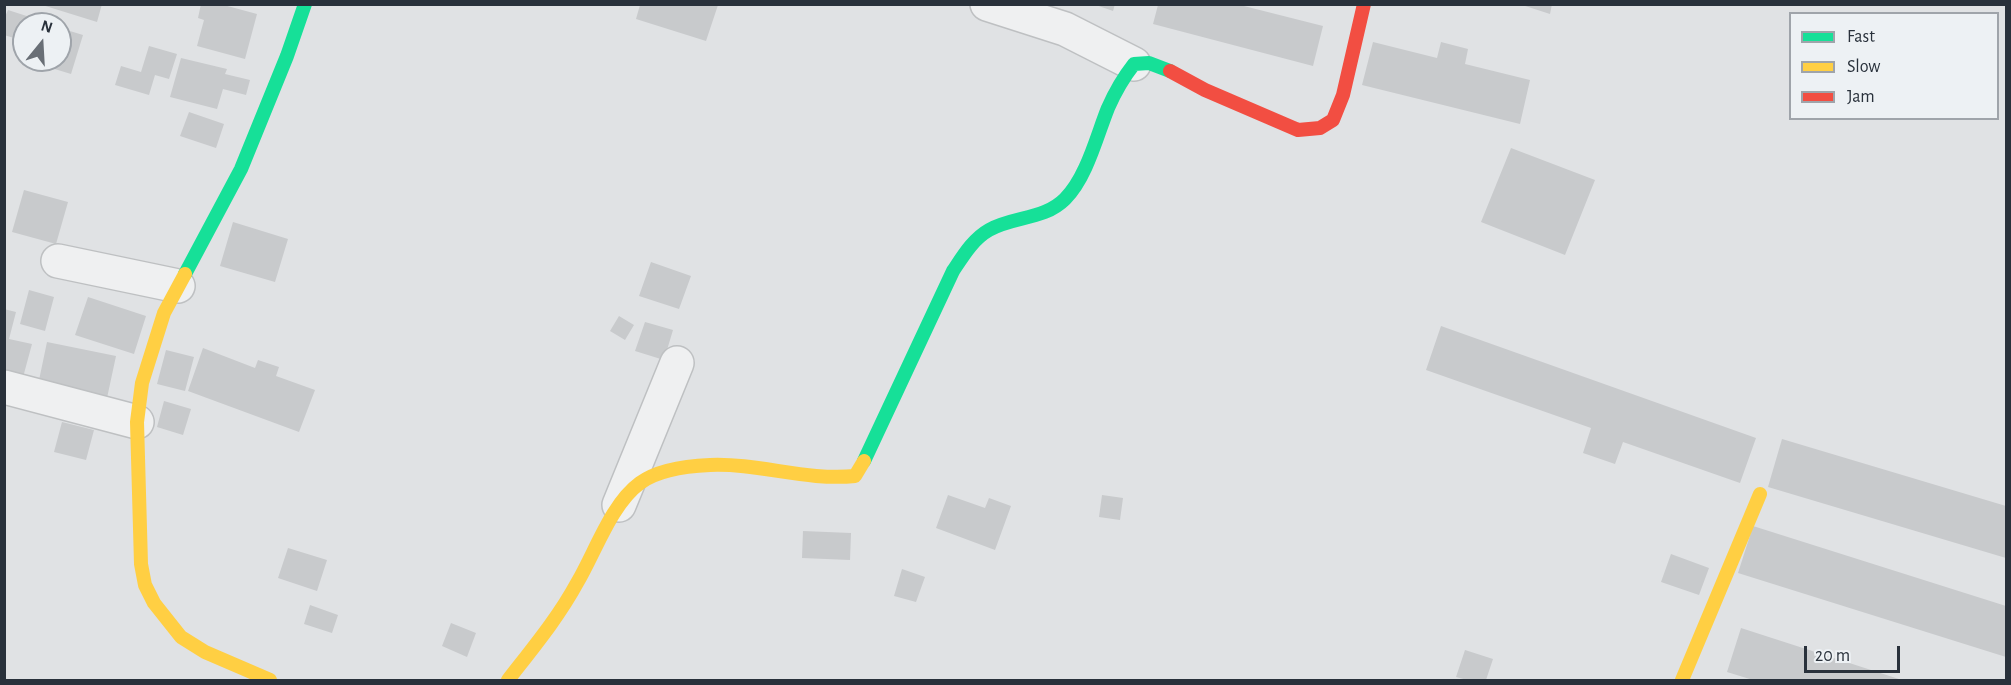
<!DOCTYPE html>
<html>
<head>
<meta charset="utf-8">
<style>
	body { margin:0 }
	#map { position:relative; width:2011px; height:685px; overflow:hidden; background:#e0e2e4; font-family:"Alegreya Sans",sans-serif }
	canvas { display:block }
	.frame { position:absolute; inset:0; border:6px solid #29313b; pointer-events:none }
	.legend { position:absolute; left:1789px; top:12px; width:210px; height:108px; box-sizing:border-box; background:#edf1f4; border:2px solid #9fa4aa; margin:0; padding:8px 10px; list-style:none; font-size:18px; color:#29313b }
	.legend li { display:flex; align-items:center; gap:12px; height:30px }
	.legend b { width:30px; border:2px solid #9fa4aa }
	.north { position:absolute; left:12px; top:12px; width:60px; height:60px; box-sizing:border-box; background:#edf1f4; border:2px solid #9fa4aa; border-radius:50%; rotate:18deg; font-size:16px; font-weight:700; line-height:24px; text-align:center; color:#29313b }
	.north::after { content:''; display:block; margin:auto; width:21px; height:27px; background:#696f76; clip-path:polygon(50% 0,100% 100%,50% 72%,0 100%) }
	.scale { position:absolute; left:1804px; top:646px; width:96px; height:27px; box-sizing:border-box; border:3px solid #29313b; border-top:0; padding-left:8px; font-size:18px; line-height:21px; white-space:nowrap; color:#29313b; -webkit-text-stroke:4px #edf1f4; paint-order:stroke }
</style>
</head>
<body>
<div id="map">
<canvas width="2011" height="685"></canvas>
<div class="frame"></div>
<ul class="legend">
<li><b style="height:8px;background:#16e098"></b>Fast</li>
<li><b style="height:8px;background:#ffcf43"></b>Slow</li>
<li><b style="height:8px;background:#f24e42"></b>Jam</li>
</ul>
<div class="north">N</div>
<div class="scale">20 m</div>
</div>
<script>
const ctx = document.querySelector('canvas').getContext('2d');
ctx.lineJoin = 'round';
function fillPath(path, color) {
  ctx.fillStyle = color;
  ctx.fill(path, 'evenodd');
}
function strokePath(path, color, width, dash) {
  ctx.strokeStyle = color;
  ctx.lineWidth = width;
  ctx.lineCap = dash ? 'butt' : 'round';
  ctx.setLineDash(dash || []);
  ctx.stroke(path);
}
fillPath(new Path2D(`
	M 39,4 L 102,4 L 97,22 Z
	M 201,4 L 220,4 L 257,14 L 245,59 L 197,46 L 204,20 L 198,18 Z
	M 1093,4 L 1115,4 L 1113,11 Z
	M 1519,4 L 1552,4 L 1550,14 Z
	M 640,5 L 718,5 L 706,41 L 636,19 Z
	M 1158,5 L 1240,5 L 1323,26 L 1313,66 L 1153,24 Z
	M 8,10 L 39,20 L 38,24 L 24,24 L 24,41 L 4,35 L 4,19 Z
	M 60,28 L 83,35 L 71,74 L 35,63 L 36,60 L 60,60 Z
	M 1373,42 L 1437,58 L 1441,42 L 1468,49 L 1465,64 L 1530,80 L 1520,124 L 1362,85 Z
	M 149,46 L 177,54 L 169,79 L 155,75 L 149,95 L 115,85 L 121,66 L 141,72 Z
	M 181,58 L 227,69 L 225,74 L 250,80 L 246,95 L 223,89 L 217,109 L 170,97 Z
	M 189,112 L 224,124 L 216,148 L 180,136 Z
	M 1511,148 L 1595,180 L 1565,255 L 1481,222 Z
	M 24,190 L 68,202 L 56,244 L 12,232 Z
	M 233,222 L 288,239 L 275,282 L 220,266 Z
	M 651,262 L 691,276 L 679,309 L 639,296 Z
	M 29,290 L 54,297 L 45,331 L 20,324 Z
	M 88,297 L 146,316 L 134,354 L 75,335 Z
	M 4,309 L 16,312 L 9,339 L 32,344 L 22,381 L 4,377 Z
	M 619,316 L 634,325 L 625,340 L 610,331 Z
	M 645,322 L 673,330 L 664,360 L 635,351 Z
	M 1441,326 L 1756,438 L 1740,483 L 1623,442 L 1615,464 L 1583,453 L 1591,428 L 1426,370 Z
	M 47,342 L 116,356 L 107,398 L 38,385 Z
	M 203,348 L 255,368 L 258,360 L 279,367 L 276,376 L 315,390 L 299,432 L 188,391 Z
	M 166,350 L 194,357 L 185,391 L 157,384 Z
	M 164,401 L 191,409 L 183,435 L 157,427 Z
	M 62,422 L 94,430 L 86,460 L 54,452 Z
	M 1782,439 L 2006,506 L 2006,558 L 1768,487 Z
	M 948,495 L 985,508 L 989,498 L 1011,506 L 995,550 L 936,528 Z
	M 1102,495 L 1123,498 L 1120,520 L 1099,517 Z
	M 1753,526 L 2006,606 L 2006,657 L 1738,573 Z
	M 803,531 L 851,533 L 850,560 L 802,558 Z
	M 288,548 L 327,560 L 317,591 L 278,578 Z
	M 1671,554 L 1709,568 L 1699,595 L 1661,582 Z
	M 902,569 L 925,577 L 916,602 L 894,596 Z
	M 310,605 L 338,615 L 332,633 L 304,624 Z
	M 451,623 L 476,633 L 467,657 L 442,646 Z
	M 1741,628 L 1902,680 L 1753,680 L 1727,672 Z
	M 1465,650 L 1493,659 L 1486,680 L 1467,680 L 1456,677 Z`), '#c8cacc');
const street = new Path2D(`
	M 987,4 L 1065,29 L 1134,64
	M 58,261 L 178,286
	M 4,387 L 137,422
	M 619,505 L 677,363`);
strokePath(street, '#bec0c2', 36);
strokePath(street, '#eff0f1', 33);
strokePath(new Path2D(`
	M 185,274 L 241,169 L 287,56 L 305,4
	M 864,461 L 953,271 C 963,256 973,239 989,230 C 1014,216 1044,220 1065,199 C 1087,177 1097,135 1108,108 C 1115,92 1123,78 1134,64 L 1149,63 L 1170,71`), '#16e098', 14);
strokePath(new Path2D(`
	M 185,274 L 164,313 L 142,383 L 137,422 L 141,564 L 145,585 L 154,603 L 181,637 L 205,652 L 270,680
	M 508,680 C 532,649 558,618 577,583 C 595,553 611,504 640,483 C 659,469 687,466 710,465 C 759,463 806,481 855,476 L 864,461
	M 1682,680 L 1760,494`), '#ffcf43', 14);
strokePath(new Path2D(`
	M 1170,71 L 1205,90 L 1298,130 L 1320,128 L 1333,120 L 1343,95 L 1364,4`), '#f24e42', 14);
</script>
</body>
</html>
